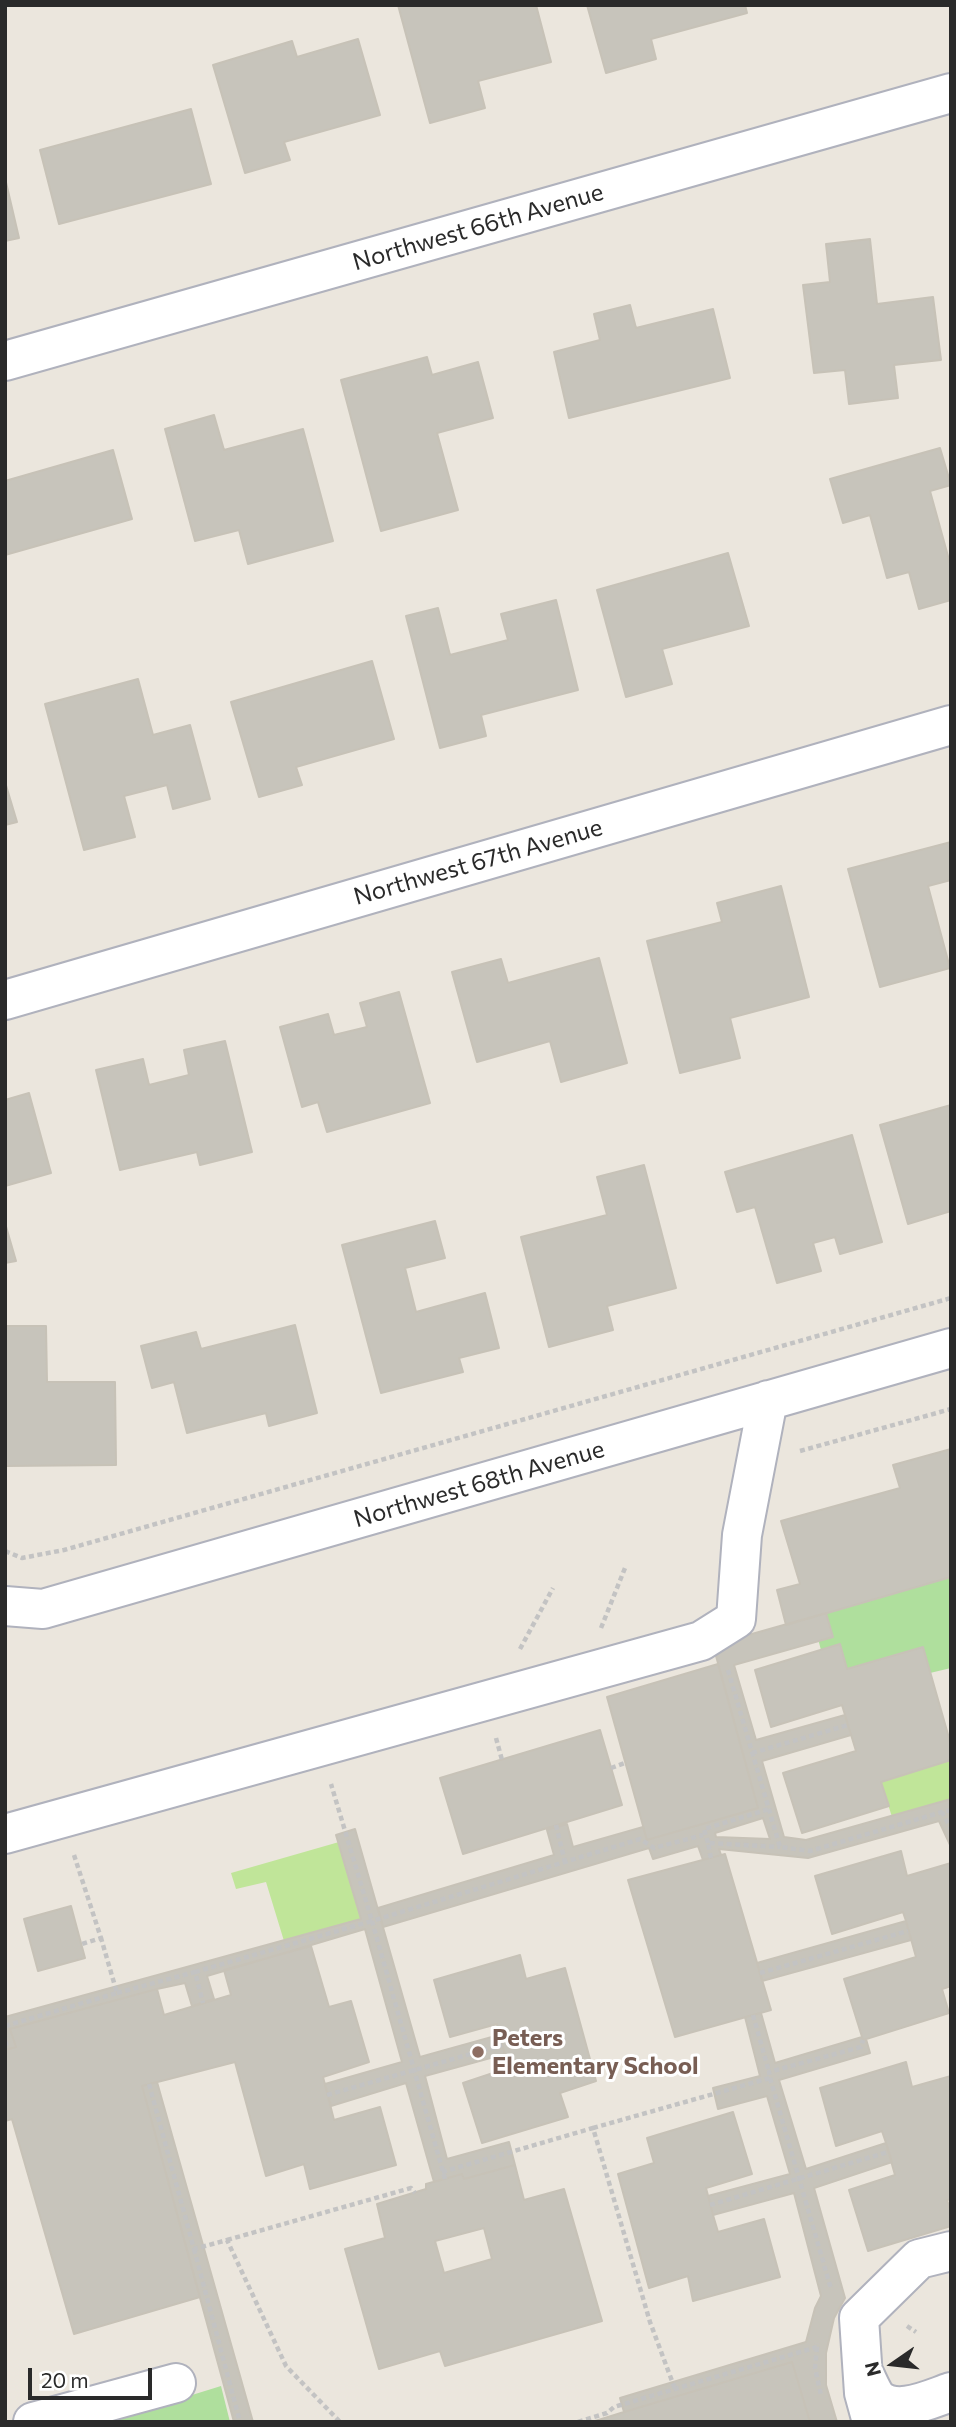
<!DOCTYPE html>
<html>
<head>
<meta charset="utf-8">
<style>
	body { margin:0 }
	#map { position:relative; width:956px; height:2427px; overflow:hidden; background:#ebe6dd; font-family:Commissioner,sans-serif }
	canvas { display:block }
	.frame { position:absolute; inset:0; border:7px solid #2a2a2a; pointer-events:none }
	.north { position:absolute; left:858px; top:2329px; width:70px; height:70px; -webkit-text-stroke:5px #fff; paint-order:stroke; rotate:256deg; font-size:19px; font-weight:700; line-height:28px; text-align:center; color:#2a2a2a }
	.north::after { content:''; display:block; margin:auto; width:24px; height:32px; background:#2a2a2a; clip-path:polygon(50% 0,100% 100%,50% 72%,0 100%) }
	.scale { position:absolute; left:28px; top:2368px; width:124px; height:32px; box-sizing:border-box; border:4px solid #2a2a2a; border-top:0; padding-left:9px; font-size:21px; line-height:24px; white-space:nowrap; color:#2a2a2a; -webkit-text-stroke:5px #fff; paint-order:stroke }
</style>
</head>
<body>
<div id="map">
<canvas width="956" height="2427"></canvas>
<div class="frame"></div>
<div class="north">N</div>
<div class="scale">20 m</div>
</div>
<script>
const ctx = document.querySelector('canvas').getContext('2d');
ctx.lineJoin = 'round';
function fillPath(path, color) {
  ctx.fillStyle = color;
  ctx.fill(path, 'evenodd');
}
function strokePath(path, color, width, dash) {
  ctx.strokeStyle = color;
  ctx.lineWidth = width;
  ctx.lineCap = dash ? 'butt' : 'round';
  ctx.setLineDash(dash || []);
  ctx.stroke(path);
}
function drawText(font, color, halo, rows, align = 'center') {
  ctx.font = font + ' Commissioner,sans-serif';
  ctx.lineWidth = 6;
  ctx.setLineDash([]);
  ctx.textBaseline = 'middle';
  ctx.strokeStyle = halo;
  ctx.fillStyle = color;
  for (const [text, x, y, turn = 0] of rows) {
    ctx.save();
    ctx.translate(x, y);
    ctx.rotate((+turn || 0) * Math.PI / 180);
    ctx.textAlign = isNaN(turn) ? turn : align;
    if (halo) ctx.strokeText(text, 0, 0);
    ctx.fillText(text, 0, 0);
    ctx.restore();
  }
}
fillPath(new Path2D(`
	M 951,1577 L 951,1668 L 930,1673 L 923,1648 L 847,1669 L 840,1645 L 821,1650 L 812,1617 Z
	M 221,2386 L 230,2422 L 105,2422 Z`), '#afdf9d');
fillPath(new Path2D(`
	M 951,1760 L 951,1799 L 892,1817 L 881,1782 Z
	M 339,1842 L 361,1919 L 284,1941 L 266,1882 L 236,1889 L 231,1873 Z`), '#c0e599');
const building = new Path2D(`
	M 398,5 L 536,5 L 551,62 L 478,81 L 485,108 L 430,123 Z
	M 587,5 L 745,5 L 747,13 L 651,39 L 656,59 L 606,73 Z
	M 358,39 L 380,115 L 284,142 L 290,160 L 245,173 L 213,65 L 292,41 L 297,57 Z
	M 191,109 L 211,184 L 59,224 L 40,150 Z
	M 5,178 L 19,238 L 5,241 Z
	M 870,239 L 877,304 L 933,297 L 941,360 L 894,365 L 898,398 L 849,404 L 845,370 L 814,373 L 803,285 L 830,282 L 826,244 Z
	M 630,305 L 636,328 L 713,309 L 730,378 L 569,418 L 554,352 L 600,340 L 594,314 Z
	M 427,357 L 432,375 L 478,362 L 493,418 L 437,433 L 458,510 L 381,531 L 341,380 Z
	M 214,415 L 224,450 L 303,429 L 333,541 L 248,564 L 239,530 L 195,541 L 165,429 Z
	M 940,448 L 951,485 L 930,491 L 951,567 L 951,600 L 919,609 L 909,572 L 887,578 L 870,515 L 843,523 L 830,479 Z
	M 113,450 L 132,519 L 5,555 L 5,481 Z
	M 728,553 L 749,626 L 662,649 L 672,684 L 626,697 L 597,590 Z
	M 556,600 L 578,690 L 481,715 L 486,736 L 440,748 L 406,616 L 438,608 L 450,655 L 508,640 L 501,614 Z
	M 372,661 L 394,739 L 296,767 L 302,785 L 259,797 L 231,702 Z
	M 138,679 L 153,735 L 190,725 L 210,799 L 173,809 L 167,785 L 124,796 L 135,837 L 84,850 L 45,704 Z
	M 5,782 L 17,822 L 5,825 Z
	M 951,842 L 951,880 L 928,886 L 950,968 L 880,987 L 848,869 Z
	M 781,886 L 809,997 L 730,1018 L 740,1058 L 680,1073 L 647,941 L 722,922 L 717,903 Z
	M 599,958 L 627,1063 L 561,1082 L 550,1041 L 477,1062 L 452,972 L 501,959 L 508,983 Z
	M 399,992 L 430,1103 L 327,1132 L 318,1102 L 302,1107 L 280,1027 L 328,1014 L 334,1035 L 367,1027 L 360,1003 Z
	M 225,1041 L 252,1152 L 200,1165 L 197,1152 L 120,1170 L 96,1070 L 143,1059 L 149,1085 L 189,1075 L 184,1050 Z
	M 29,1093 L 51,1173 L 5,1186 L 5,1100 Z
	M 951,1105 L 951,1211 L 908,1224 L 880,1125 Z
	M 852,1135 L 882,1242 L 840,1254 L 835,1237 L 813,1243 L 821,1271 L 777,1283 L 755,1207 L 737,1212 L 725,1172 Z
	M 644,1165 L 676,1288 L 607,1306 L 613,1330 L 549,1347 L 521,1237 L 607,1215 L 597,1177 Z
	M 435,1221 L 445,1258 L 405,1268 L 416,1312 L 485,1293 L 499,1348 L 459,1358 L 463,1372 L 381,1393 L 342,1245 Z
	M 5,1223 L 16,1261 L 5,1263 Z
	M 295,1325 L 317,1413 L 269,1426 L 266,1413 L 187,1433 L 174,1382 L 152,1388 L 141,1346 L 196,1332 L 201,1349 Z
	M 5,1326 L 46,1326 L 47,1382 L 115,1382 L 116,1465 L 5,1466 Z
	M 951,1449 L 951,1577 L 786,1625 L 777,1590 L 800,1584 L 781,1521 L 900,1488 L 893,1465 Z
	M 826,1613 L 833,1637 L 734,1665 L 756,1740 L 845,1715 L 851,1735 L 762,1761 L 784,1837 L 806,1840 L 951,1799 L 951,1847 L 939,1821 L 808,1858 L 719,1849 L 721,1855 L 703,1860 L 698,1846 L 653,1859 L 649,1848 L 383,1927 L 378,1908 L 554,1855 L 547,1830 L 567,1824 L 573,1847 L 643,1827 L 647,1840 L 758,1808 L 713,1645 ZM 763,1818 L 770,1839 L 716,1837 L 715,1833 Z
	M 840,1644 L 847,1669 L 923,1647 L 951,1745 L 951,1760 L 881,1782 L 889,1806 L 802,1833 L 783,1773 L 856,1751 L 845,1715 L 842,1705 L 771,1727 L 755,1670 Z
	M 718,1664 L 758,1808 L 647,1840 L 607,1697 Z
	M 600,1730 L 622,1805 L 463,1854 L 440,1778 Z
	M 355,1829 L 420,2057 L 499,2035 L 502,2045 L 505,2054 L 425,2076 L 447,2159 L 509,2142 L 515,2165 L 464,2179 L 462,2174 L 434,2182 L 406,2083 L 331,2106 L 325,2084 L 402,2062 L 365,1929 L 207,1976 L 214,1999 L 192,2006 L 185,1983 L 157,1989 L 10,2029 L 16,2047 L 5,2050 L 5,2017 L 361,1919 L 336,1835 Z
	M 901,1851 L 907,1876 L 951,1863 L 951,1986 L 942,1989 L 949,2013 L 863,2040 L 844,1979 L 916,1957 L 906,1921 L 903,1912 L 832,1934 L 815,1876 Z
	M 725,1854 L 771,2010 L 675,2037 L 628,1880 Z
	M 71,1906 L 85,1958 L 38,1971 L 24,1919 Z
	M 906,1921 L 911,1940 L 762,1981 L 757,1963 Z
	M 311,1946 L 329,2007 L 351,2001 L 369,2062 L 323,2077 L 334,2120 L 380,2107 L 396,2165 L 310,2189 L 304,2164 L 266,2176 L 235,2062 L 142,2086 L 200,2297 L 74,2334 L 12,2119 L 5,2121 L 5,2050 L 16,2047 L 10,2029 L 157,1989 L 164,2015 L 231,1995 L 224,1970 Z
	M 520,1955 L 526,1979 L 565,1968 L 596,2081 L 560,2093 L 568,2117 L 482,2143 L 463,2083 L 508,2068 L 497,2024 L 450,2037 L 434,1980 Z
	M 761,2013 L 775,2063 L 862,2037 L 863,2040 L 866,2039 L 870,2053 L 779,2080 L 806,2169 L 886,2143 L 892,2162 L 814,2188 L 845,2298 L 834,2318 L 826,2353 L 826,2385 L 837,2422 L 810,2422 L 792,2362 L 624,2412 L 620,2398 L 806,2342 L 815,2308 L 821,2296 L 794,2193 L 713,2215 L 708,2196 L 790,2174 L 767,2096 L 718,2109 L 713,2088 L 760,2076 L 745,2017 Z
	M 906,2062 L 912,2087 L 951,2076 L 951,2199 L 947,2200 L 951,2212 L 951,2226 L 868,2251 L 849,2190 L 895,2175 L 886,2143 L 882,2131 L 836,2146 L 820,2088 Z
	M 157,2082 L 253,2422 L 234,2422 L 142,2086 Z
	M 733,2112 L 752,2174 L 706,2188 L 713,2215 L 718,2232 L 764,2219 L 780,2277 L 693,2301 L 688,2276 L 649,2288 L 618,2174 L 654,2163 L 647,2138 Z
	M 515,2165 L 524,2200 L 564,2189 L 602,2321 L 445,2366 L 440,2351 L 379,2369 L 345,2249 L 385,2238 L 377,2204 L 426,2189 L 426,2184 L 462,2174 L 464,2179 ZM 484,2228 L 492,2259 L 444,2273 L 435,2241 Z
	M 792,2362 L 810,2422 L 592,2422 L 624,2412 Z`);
fillPath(building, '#c7c4bb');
strokePath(building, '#c7c2b7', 2);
const minor = new Path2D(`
	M 5,361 L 951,93
	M 5,1000 L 951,725
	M 5,1606 L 43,1609 L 951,1348
	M 5,1834 L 701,1641 L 736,1619 L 742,1535 L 768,1400
	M 863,2372 C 867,2379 871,2390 876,2397 C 895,2417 930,2399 951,2392
	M 33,2422 L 176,2383
	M 872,2422 L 864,2393 L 859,2318 L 919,2259 L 951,2251`);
strokePath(minor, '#b0b2bd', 42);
strokePath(new Path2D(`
	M 800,1451 L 951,1409
	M 5,1551 L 22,1558 L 64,1550 L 951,1298
	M 601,1628 L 625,1568
	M 520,1649 L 553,1588
	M 728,1670 L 780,1847 L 810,1851 L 942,1812
	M 496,1738 L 502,1760
	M 752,1753 L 848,1725
	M 611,1768 L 625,1763
	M 951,1810 L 942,1812 L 951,1829
	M 556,1825 L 565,1862
	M 708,1843 L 704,1829 L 769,1809
	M 74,1855 L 101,1938 L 82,1944
	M 711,1858 L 708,1843 L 780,1847
	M 195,1972 L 372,1921 L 331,1784
	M 760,1973 L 908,1931
	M 117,1993 L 195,1972 L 203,2003
	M 753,2015 L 769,2072
	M 5,2026 L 117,1993 L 101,1938
	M 5,2041 L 8,2049
	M 770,2078 L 831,2289
	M 149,2084 L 194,2249 L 227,2240 L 286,2366 L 340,2422
	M 327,2095 L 502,2045
	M 593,2128 L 770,2078 L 769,2072 L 861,2047 L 863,2040
	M 442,2172 L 593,2128 L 650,2322 L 675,2389
	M 445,2179 L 372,1921 L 640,1839 L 654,1848 L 703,1835
	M 710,2205 L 888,2152
	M 227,2240 L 411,2188 L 415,2193
	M 194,2249 L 240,2422
	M 907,2326 L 916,2332
	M 817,2347 L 815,2368 L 821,2395
	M 578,2422 L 607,2413 L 614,2407 L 817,2347 L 817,2343`), '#c3c3c3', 4.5, [5, 3.5]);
strokePath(minor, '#fff', 38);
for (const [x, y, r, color] of [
	[478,2052,7,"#8d6e63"]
]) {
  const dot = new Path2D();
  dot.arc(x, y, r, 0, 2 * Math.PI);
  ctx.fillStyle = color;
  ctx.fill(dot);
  strokePath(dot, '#fff', 2.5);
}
drawText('24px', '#2a2a2a', '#fff', [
	["Northwest 66th Avenue",478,227,-16],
	["Northwest 67th Avenue",478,862,-16],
	["Northwest 68th Avenue",479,1484,-16]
]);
drawText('bold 24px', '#785e54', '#fff', [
	["Peters",492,2038],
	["Elementary School",492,2066]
], 'left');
</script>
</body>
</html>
